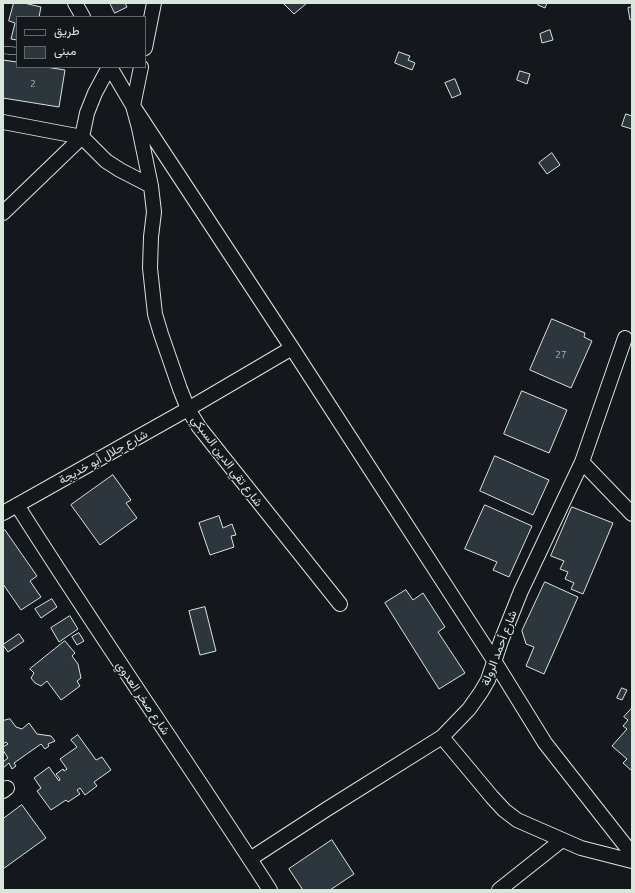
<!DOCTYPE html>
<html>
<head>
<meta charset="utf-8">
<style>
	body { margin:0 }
	#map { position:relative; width:635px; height:893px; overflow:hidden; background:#14181c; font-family:Ubuntu,Vazirmatn,sans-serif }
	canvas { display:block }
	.frame { position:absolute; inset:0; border:4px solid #d8e6dc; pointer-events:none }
	.legend { position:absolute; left:16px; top:16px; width:130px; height:52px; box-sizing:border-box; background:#14181c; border:1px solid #626a69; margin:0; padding:5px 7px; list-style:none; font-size:12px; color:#d8e6dc }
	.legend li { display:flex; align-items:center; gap:8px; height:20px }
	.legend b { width:20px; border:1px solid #626a69 }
</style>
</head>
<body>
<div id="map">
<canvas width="635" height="893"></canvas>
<div class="frame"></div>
<ul class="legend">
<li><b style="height:5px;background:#14181c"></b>طريق</li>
<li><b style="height:11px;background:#2c363c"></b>مبنى</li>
</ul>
</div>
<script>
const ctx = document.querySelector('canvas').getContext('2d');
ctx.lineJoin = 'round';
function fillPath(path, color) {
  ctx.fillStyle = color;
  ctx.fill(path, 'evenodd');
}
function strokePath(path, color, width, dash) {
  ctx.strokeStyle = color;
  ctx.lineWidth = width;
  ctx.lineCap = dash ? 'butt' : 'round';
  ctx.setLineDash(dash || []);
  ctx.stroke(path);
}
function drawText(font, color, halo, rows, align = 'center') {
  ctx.font = font + ' Ubuntu,Vazirmatn,sans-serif';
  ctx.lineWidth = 3;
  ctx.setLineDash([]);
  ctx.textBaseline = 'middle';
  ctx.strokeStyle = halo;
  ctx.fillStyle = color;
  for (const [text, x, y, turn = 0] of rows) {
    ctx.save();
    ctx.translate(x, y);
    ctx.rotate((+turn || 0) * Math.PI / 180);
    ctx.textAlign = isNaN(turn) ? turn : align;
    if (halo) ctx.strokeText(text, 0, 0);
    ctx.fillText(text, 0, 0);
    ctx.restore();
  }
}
const building = new Path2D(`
	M 14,3 L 24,3 L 41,7 L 39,17 L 17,17 L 17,40 L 11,39 L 15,23 L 9,21 Z
	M 110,3 L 125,3 L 127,7 L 115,13 Z
	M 285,3 L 307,3 L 294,14 L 284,4 Z
	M 539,3 L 547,3 L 545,8 L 538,5 Z
	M 632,7 L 632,19 L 630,20 L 628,8 Z
	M 550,30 L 553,40 L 542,43 L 540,34 Z
	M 399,52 L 410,56 L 408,60 L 415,63 L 412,70 L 395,63 Z
	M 3,60 L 17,62 L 17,67 L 46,67 L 65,70 L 59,107 L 3,98 Z
	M 520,71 L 530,74 L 527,84 L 517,80 Z
	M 455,79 L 461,94 L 452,98 L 445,83 Z
	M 626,114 L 632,116 L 632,129 L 622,126 Z
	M 552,153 L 560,165 L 547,174 L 539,163 Z
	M 552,319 L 585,333 L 584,337 L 592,341 L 571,388 L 530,370 Z
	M 522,391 L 567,410 L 549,453 L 504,434 Z
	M 495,456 L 549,480 L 533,515 L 480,491 Z
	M 113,475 L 131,500 L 126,503 L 137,518 L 100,545 L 71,505 Z
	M 485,505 L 532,526 L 509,577 L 493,570 L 497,562 L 465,549 Z
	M 572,507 L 613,523 L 583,594 L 571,589 L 574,583 L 565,579 L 568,572 L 560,569 L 564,561 L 551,556 Z
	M 219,516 L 223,528 L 232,524 L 236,535 L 231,536 L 234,547 L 210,555 L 199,523 Z
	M 5,530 L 37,576 L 30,581 L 41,597 L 21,610 L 3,584 L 3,531 Z
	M 545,582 L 578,597 L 544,674 L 526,666 L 534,647 L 526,644 L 522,631 Z
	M 406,590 L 413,600 L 423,593 L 445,627 L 438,632 L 465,673 L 439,689 L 385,603 Z
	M 52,599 L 57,607 L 41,618 L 35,609 Z
	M 205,607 L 216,651 L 200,655 L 189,611 Z
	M 70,616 L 78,629 L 59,642 L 51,628 Z
	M 79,633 L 84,641 L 77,645 L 72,637 Z
	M 19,634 L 24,641 L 8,652 L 3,645 Z
	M 65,641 L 75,653 L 72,656 L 78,664 L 81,678 L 77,681 L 80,686 L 61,700 L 47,681 L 41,686 L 35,683 L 31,678 L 34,673 L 30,669 Z
	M 622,688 L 627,690 L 622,700 L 617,698 Z
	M 632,708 L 632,771 L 623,763 L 627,759 L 612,746 L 627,729 L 623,726 L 628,720 L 624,717 Z
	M 10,719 L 16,727 L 22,729 L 29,723 L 37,734 L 51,736 L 55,741 L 48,744 L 49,746 L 45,749 L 41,744 L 14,763 L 16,766 L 12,769 L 9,763 L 3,768 L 3,762 L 8,758 L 3,750 L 3,747 L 8,744 L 6,742 L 3,744 L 3,721 Z
	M 78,735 L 96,760 L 102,757 L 111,770 L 94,782 L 97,786 L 85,795 L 80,788 L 77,790 L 80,794 L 68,802 L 66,800 L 51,810 L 37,791 L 41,788 L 34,778 L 49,767 L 59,781 L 60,779 L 56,774 L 63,769 L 64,771 L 67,769 L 60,759 L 77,747 L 71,740 Z
	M 22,805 L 46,838 L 3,869 L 3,819 Z
	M 332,840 L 354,874 L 330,890 L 303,890 L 289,869 Z`);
fillPath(building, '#2c363c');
strokePath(building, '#d8e6dc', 1);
const service = new Path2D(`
	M 3,50 L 17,51`);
const minor = new Path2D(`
	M 75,3 L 83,17
	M 145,48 L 154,3
	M 110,67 L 133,106 L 139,128 L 151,186 L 154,212 L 151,237 L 150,268 L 155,314 L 161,334 L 180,389 L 188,409 L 199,427 L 340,604
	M 141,67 L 133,106 L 292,348 L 495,662 L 545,743 L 632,854
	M 3,122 L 82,137 L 106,161 L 120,170 L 151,186
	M 3,213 L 82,137 L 87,113 L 95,93 L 109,67
	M 582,462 L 632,514
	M 17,505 C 99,635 187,761 270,890
	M 3,513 L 188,409 L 292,348
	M 442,737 L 492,797 L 504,810 L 517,820 L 581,848 L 632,861
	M 3,791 L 7,788
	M 250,859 L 327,809 L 442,737 L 469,709 L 481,692 L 488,680 L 501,641 L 521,591 L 582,462 L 625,338
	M 499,890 L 562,840`);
strokePath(service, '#d8e6dc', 8);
strokePath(minor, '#d8e6dc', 16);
strokePath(service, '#14181c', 7);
strokePath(minor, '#14181c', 14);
drawText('10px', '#adbab4', null, [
	["2",33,84],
	["27",561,355]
]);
drawText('12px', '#d8e6dc', '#14181c', [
	["شارع جلال أبو خديجة",103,457,-29],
	["شارع تقي الدين السبكي",227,461,53],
	["شارع أحمد الرولة",499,648,-69],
	["شارع صخر العدوي",143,698,56]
]);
</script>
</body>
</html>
